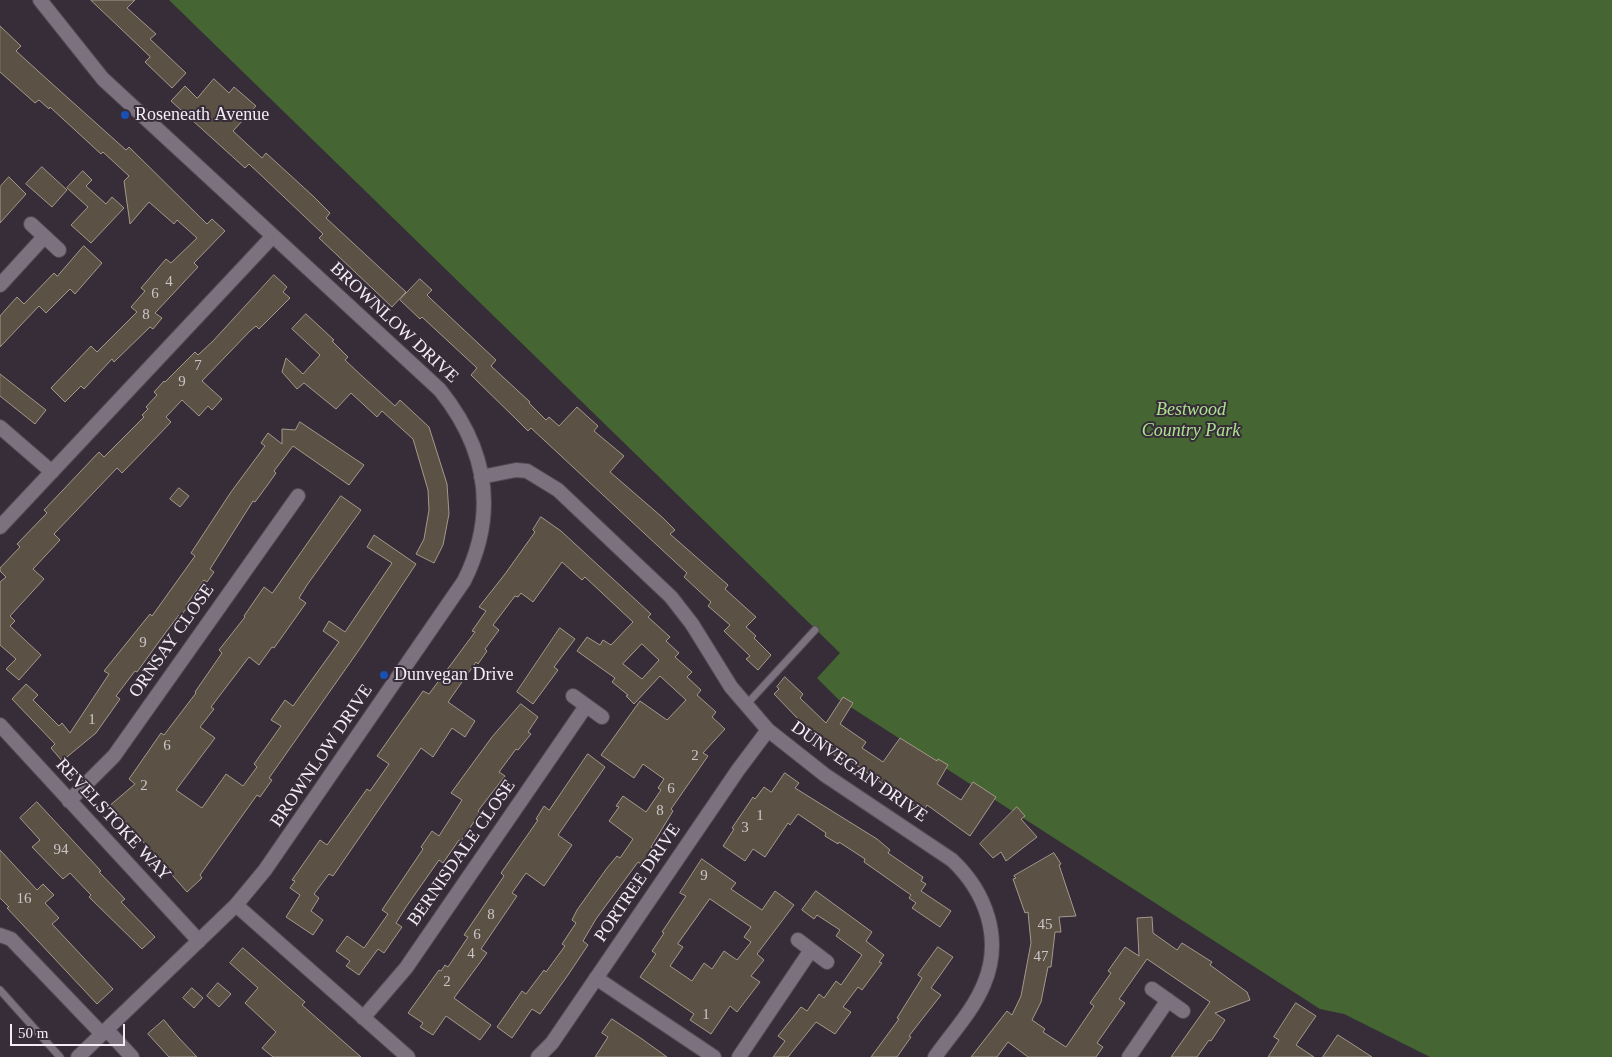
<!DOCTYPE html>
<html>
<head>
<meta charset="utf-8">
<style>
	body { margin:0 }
	#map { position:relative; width:1612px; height:1057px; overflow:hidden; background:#362d39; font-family:Georgia,serif }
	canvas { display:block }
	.scale { position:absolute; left:10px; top:1024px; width:115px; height:22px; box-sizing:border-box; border:2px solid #f2ecf4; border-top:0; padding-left:6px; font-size:15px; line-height:18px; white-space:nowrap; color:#f2ecf4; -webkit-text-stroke:4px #362d39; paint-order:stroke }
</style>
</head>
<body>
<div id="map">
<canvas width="1612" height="1057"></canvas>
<div class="scale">50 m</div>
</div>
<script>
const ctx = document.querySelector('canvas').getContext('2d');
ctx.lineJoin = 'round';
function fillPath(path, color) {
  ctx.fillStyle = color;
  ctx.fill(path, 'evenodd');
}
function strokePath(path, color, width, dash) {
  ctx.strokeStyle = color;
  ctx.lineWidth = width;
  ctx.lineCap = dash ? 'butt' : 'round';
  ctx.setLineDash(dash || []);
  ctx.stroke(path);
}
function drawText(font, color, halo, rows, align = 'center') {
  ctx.font = font + ' Georgia,serif';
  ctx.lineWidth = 4;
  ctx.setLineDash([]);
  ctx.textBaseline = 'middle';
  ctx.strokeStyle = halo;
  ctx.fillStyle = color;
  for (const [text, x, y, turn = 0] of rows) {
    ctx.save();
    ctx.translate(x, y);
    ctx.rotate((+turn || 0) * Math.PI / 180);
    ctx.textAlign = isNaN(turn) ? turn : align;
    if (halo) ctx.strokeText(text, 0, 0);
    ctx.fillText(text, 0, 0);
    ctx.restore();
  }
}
fillPath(new Path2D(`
	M 169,0 L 1612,0 L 1612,1057 L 1430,1057 L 1344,1014 L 1320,1009 L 838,699 L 817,678 L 840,653 Z`), '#456532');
const building = new Path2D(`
	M 91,0 L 135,0 L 127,8 L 156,34 L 150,39 L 186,73 L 172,88 L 145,62 L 150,57 Z
	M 0,26 L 21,46 L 16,51 L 49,81 L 126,150 L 129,147 L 207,224 L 212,219 L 225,231 L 194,263 L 198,267 L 155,313 L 162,318 L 153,329 L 150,327 L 114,362 L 112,359 L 84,389 L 81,386 L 65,402 L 51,388 L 91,346 L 97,352 L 137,312 L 131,307 L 145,291 L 141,288 L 166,259 L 171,263 L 197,238 L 177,220 L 174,224 L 149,202 L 130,224 L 124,181 L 129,176 L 103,152 L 101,154 L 50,107 L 49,109 L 39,100 L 35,103 L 0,72 Z
	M 214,79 L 229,93 L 234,87 L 256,106 L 233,131 L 262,158 L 266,153 L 313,196 L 330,213 L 326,218 L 406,292 L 392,307 L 319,238 L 323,234 L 264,178 L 249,164 L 245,168 L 171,101 L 185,86 L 197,98 Z
	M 42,167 L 67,190 L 52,207 L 26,184 Z
	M 83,171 L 92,180 L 86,186 L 106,204 L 112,197 L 124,208 L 91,243 L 71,225 L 88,207 L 67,188 Z
	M 9,177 L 26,194 L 0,223 L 0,187 Z
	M 84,246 L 102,263 L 75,294 L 70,289 L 46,313 L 39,306 L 0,347 L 0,316 L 7,308 L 17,297 L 24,304 L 54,273 L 57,276 Z
	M 274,275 L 287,287 L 283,292 L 290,298 L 259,329 L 256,326 L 250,331 L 202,381 L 222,399 L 212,410 L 208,406 L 199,416 L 182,400 L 166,417 L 171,422 L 150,444 L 122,473 L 117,468 L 54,534 L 60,540 L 33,569 L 44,579 L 10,616 L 15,621 L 10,626 L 41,655 L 19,680 L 6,669 L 16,659 L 0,645 L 0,582 L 6,577 L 0,571 L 0,568 L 20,547 L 17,544 L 47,513 L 44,510 L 99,452 L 104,457 L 144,417 L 142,415 L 148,409 L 146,407 L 157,395 L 154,392 L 164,381 L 165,382 L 195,352 L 198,355 L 213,341 Z
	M 420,279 L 432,290 L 427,295 L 431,299 L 496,360 L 491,366 L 530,402 L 529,403 L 546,420 L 549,417 L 559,426 L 577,407 L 598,426 L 594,431 L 624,456 L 610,472 L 662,517 L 675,530 L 670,534 L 728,585 L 725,589 L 756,617 L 746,627 L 756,636 L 754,638 L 771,655 L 758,670 L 746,659 L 750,656 L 724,631 L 730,625 L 708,606 L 711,602 L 684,577 L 687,573 L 531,428 L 528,431 L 517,420 L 471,375 L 477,368 L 422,317 L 420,319 L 400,300 Z
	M 306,314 L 334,340 L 332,341 L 348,357 L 345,360 L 363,377 L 395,406 L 400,400 L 429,427 L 447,484 L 449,514 L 443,545 L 434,563 L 416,554 L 424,539 L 429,510 L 428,490 L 413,439 L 382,411 L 377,417 L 351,393 L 336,409 L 304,383 L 297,389 L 282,372 L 286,358 L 303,374 L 320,355 L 292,329 Z
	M 0,374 L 46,410 L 35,424 L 0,396 Z
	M 300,422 L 364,465 L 349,485 L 293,446 L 274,471 L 276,473 L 269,483 L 255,502 L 253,501 L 210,569 L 214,572 L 207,582 L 204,580 L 186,605 L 188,606 L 181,616 L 179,615 L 166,632 L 137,672 L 135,671 L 116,696 L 120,699 L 96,733 L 62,761 L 51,748 L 55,744 L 12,699 L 26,684 L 38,695 L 33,700 L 59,726 L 62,723 L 70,733 L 109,674 L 104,671 L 150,614 L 152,616 L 195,556 L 191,553 L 231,492 L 265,446 L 261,443 L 268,433 L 282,444 L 282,429 L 295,430 Z
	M 179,488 L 189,496 L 180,507 L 170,499 Z
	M 341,496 L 361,510 L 307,585 L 299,598 L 306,603 L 274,648 L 272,647 L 259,665 L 249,657 L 211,707 L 214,709 L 200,727 L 215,738 L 176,790 L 202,808 L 226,774 L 243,786 L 257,767 L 254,764 L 281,726 L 271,720 L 285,700 L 293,706 L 339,642 L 323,631 L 329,621 L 345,632 L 392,563 L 367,547 L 374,535 L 416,564 L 361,647 L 269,778 L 272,780 L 260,797 L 257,795 L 242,816 L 200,875 L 202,878 L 187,892 L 123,819 L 120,821 L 108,807 L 135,784 L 129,779 L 161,733 L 164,735 L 196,693 L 195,692 L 222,653 L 219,650 L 245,617 L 244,616 L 264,587 L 272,593 Z
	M 541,517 L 561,531 L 651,614 L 648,617 L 670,637 L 666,641 L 679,653 L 675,657 L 692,672 L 687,677 L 701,690 L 697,695 L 716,712 L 712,717 L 725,729 L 703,753 L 708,756 L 671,809 L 673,811 L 651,847 L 654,849 L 646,859 L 645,858 L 641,864 L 638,862 L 596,919 L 583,941 L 588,945 L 568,975 L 540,1014 L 532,1009 L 512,1038 L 497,1027 L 522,991 L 526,994 L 544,970 L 546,972 L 565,946 L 562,944 L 576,923 L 572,920 L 577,910 L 607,868 L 617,856 L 620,858 L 633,839 L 609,821 L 619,807 L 616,806 L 623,796 L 646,812 L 661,790 L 658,788 L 664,779 L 643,764 L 634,778 L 601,755 L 640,701 L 667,720 L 686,700 L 660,676 L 634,704 L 626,696 L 628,695 L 612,682 L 615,678 L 577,651 L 587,637 L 600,645 L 603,640 L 611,645 L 633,622 L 585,577 L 582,580 L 562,562 L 533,602 L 521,593 L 518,597 L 515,596 L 493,625 L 499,630 L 485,649 L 487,651 L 478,664 L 476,662 L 448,702 L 475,721 L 465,737 L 452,728 L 433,757 L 421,748 L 333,876 L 329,874 L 314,894 L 319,898 L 311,911 L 323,920 L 313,935 L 286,917 L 300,895 L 290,888 L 295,881 L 292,880 L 320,840 L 327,845 L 367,789 L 370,791 L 389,764 L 377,756 L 423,691 L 429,694 L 475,632 L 472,631 L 486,611 L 479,607 L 505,574 L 535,532 L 533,530 ZM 642,644 L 659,660 L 642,679 L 623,664 Z
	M 560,628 L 575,639 L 554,667 L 558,670 L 533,704 L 517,692 Z
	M 785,677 L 803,694 L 800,698 L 826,723 L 843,697 L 853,703 L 840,724 L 866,742 L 862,748 L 883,762 L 900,738 L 937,761 L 938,759 L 948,765 L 937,784 L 961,800 L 973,782 L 996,797 L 970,836 L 927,805 L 923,812 L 845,757 L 844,758 L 838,755 L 837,757 L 829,751 L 774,694 L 779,689 L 777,687 Z
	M 521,704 L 538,717 L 528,732 L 531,734 L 518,750 L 516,749 L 499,772 L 505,776 L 478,811 L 480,813 L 461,841 L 459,840 L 443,863 L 439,860 L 406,907 L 396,923 L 402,927 L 384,953 L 378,949 L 359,975 L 346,966 L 350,961 L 336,951 L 347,936 L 364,948 L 388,914 L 382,910 L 423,849 L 421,847 L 432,831 L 439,836 L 462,800 L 451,793 L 492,737 Z
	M 588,754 L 605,767 L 558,835 L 572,845 L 544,886 L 526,873 L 512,893 L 517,896 L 481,949 L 487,953 L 454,998 L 491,1025 L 480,1040 L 446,1016 L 433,1035 L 420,1027 L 423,1023 L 408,1013 L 439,970 L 441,971 L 445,965 L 448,967 L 468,937 L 464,935 L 504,876 L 501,873 L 538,820 L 536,819 L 544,806 L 549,810 Z
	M 785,773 L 799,783 L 795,788 L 877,839 L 890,850 L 888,853 L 923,877 L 921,881 L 926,884 L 921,891 L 951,911 L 940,927 L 912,908 L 916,903 L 909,898 L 911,895 L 864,862 L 865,859 L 839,842 L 838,844 L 825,836 L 826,833 L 798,814 L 790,825 L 788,823 L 765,857 L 753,849 L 745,861 L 723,846 L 734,829 L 732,828 L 753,797 L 755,799 L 764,787 L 771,792 Z
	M 37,802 L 101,871 L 99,872 L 125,899 L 121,902 L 155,937 L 142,949 L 89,897 L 91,895 L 70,873 L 63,879 L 32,847 L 40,840 L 20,818 Z
	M 1017,807 L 1025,816 L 1021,819 L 1037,837 L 1006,861 L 1001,852 L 993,858 L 980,844 Z
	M 0,850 L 37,890 L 43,884 L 54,895 L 45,903 L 59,918 L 52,924 L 113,989 L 97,1004 L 7,908 L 9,907 L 0,898 Z
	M 1054,853 L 1061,864 L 1059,865 L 1076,916 L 1059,917 L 1061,932 L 1055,932 L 1051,967 L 1048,967 L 1041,1002 L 1032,1020 L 1045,1029 L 1043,1032 L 1066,1047 L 1094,1006 L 1090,1003 L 1111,973 L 1108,971 L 1125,947 L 1139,956 L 1137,918 L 1152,917 L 1153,933 L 1177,950 L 1182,943 L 1212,962 L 1210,965 L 1247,992 L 1250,1000 L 1215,1013 L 1225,1020 L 1211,1041 L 1209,1040 L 1197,1057 L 1171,1057 L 1210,1002 L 1147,959 L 1119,999 L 1125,1003 L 1097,1043 L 1103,1047 L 1096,1057 L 1028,1057 L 1008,1042 L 997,1057 L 971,1057 L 1007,1011 L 1012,1015 L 1021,996 L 1031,943 L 1028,912 L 1025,913 L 1013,879 L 1016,878 L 1014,876 Z
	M 702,859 L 736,883 L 731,889 L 762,910 L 775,891 L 794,905 L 757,954 L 764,960 L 751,976 L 760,982 L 737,1012 L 730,1006 L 711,1034 L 690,1020 L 694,1014 L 640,977 L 656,954 L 652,951 L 664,933 L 662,932 L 686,896 L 680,893 ZM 710,899 L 751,927 L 744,937 L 751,942 L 737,960 L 724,951 L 712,969 L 704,963 L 692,981 L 670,966 L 683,947 L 678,944 Z
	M 816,891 L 872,932 L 866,941 L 884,955 L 879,962 L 882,963 L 862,990 L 858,987 L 843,1007 L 851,1012 L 835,1034 L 816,1022 L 788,1057 L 773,1057 L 785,1041 L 778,1036 L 801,1007 L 807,1011 L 819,994 L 824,998 L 836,981 L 841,985 L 862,955 L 836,936 L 840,930 L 817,915 L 814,919 L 802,910 Z
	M 938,947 L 953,957 L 931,988 L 941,995 L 909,1036 L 911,1037 L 897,1057 L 871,1057 L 899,1019 L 897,1018 L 922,978 L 918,975 Z
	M 243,948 L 305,1002 L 302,1005 L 361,1057 L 273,1057 L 262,1048 L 276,1032 L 245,1003 L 258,988 L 230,963 Z
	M 218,983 L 231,994 L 219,1007 L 207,996 Z
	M 192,988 L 203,998 L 194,1008 L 183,998 Z
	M 1296,1003 L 1316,1016 L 1296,1045 L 1314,1057 L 1268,1057 L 1279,1040 L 1274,1037 Z
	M 612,1019 L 642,1039 L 667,1057 L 595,1057 L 608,1037 L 602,1033 Z
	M 164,1020 L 178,1037 L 197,1057 L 169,1057 L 148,1034 Z
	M 1338,1035 L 1349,1042 L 1372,1057 L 1323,1057 Z`);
fillPath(building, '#5b5144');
strokePath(building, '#a5998b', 1);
const lane = new Path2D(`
	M 746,705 L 815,630
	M 0,990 L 60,1057`);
const street = new Path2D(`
	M 40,0 L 103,79 L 440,390 C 487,449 498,513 464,581 L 265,870 L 236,905 L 78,1057
	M 31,224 L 59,250
	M 0,285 L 44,237
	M 0,427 L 52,472
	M 481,477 L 516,470 L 527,471 L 558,490 L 671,597 L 692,624 L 731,687 L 768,730 L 825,775 L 952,860 C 986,892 1003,939 984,984 C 973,1011 951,1034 935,1057
	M 0,527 L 273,236
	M 573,696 L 602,717
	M 0,725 L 199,941
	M 69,801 L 114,756 L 298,496
	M 236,905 L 408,1057
	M 0,935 L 11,939 L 102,1034
	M 798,940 L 827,962
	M 596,978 L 714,1057
	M 1152,989 L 1183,1011
	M 363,1018 L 406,968 L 586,706
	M 107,1030 L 132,1057
	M 538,1057 L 552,1043 L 738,770 L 768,730
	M 739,1057 L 811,950
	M 1129,1057 L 1168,1000`);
strokePath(lane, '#514953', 9);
strokePath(street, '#514953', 16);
strokePath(lane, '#7c717f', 7);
strokePath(street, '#7c717f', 14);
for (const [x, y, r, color] of [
	[125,115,5,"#1a4fb4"],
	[384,675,5,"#1a4fb4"]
]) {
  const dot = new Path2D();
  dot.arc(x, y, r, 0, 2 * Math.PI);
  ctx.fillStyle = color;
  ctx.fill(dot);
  strokePath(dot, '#362d39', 2);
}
drawText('15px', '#ccc5c8', null, [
	["4",169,282],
	["6",155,294],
	["8",146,315],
	["7",198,366],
	["9",182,382],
	["9",143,643],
	["1",92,720],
	["6",167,746],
	["2",695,756],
	["2",144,786],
	["6",671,789],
	["8",660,811],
	["1",760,816],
	["3",745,828],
	["94",61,850],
	["9",704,876],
	["16",24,899],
	["8",491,915],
	["45",1045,925],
	["6",477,935],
	["4",471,954],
	["47",1041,957],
	["2",447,982],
	["1",706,1015]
]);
drawText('18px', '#f2ecf4', '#362d39', [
	["Roseneath Avenue",135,115],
	["Dunvegan Drive",394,675]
], 'left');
drawText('18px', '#f2ecf4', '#362d39', [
	["BROWNLOW DRIVE",394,323,43],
	["ORNSAY CLOSE",172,641,-55],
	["BROWNLOW DRIVE",322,756,-56],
	["DUNVEGAN DRIVE",859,772,35],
	["REVELSTOKE WAY",113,820,47],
	["BERNISDALE CLOSE",462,853,-55],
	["PORTREE DRIVE",638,883,-56]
]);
drawText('italic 18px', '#ade28f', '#362d39', [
	["Bestwood",1191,410],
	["Country Park",1191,431]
]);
</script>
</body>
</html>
